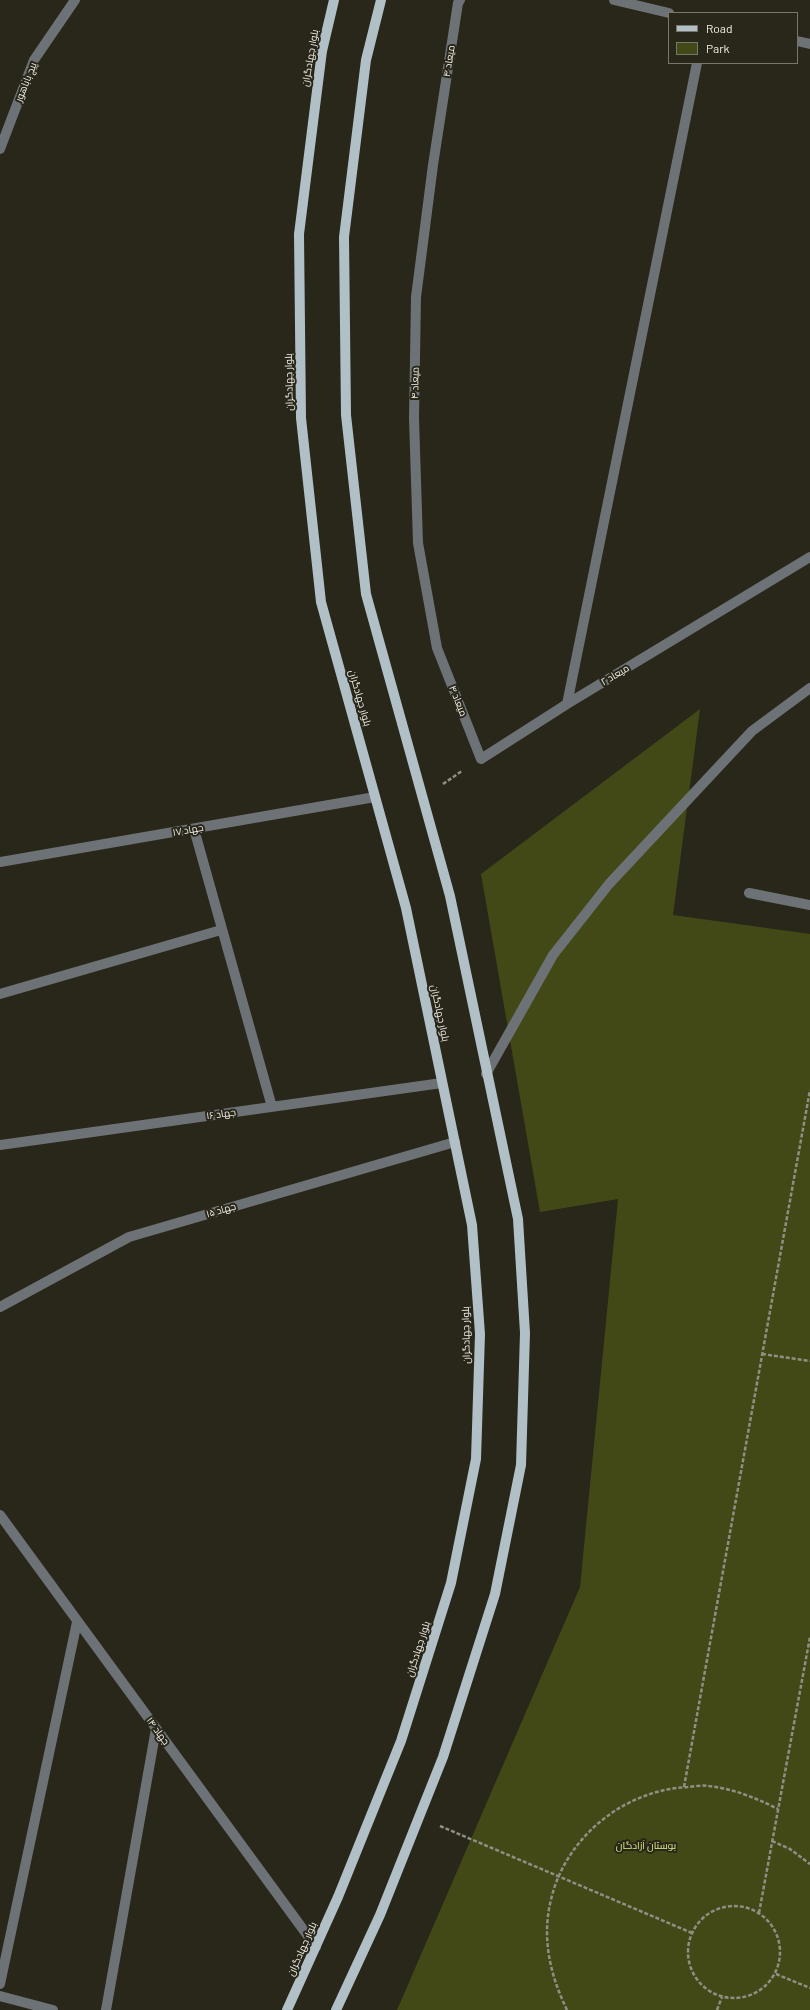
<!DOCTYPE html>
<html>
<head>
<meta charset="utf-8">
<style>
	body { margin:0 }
	#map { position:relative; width:810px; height:2010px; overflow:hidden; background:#29261a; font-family:Barlow,sans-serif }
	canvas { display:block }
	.legend { position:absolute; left:668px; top:12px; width:130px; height:52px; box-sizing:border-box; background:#29261a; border:1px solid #79766c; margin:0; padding:5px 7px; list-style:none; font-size:12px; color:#f1efe7 }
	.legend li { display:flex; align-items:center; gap:8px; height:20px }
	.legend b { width:20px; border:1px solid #79766c }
</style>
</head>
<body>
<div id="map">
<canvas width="810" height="2010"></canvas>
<ul class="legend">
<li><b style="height:5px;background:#b1bfc7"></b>Road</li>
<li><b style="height:11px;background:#434916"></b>Park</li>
</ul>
</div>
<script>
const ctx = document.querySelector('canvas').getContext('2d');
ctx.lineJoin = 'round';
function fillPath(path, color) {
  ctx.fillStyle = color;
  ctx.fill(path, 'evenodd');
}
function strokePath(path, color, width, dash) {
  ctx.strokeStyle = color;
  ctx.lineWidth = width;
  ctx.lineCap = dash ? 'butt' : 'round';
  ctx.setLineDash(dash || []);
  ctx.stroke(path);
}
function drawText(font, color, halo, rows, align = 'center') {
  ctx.font = font + ' Barlow,Cairo,sans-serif';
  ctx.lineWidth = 4;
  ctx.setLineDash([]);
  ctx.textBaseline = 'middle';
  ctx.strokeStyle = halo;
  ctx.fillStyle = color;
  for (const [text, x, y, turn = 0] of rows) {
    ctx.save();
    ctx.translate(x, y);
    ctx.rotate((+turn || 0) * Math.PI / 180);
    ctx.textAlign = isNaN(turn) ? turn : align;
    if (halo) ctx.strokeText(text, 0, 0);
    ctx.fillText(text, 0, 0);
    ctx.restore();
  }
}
fillPath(new Path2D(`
	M 700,709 L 673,915 L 810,934 L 810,2010 L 397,2010 L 580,1587 L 618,1199 L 540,1212 L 481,874 Z`), '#434916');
strokePath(new Path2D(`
	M 443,784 L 462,771
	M 762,1354 L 810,1361
	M 684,1787 L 810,1090
	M 440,1826 L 692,1933
	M 772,1841 L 790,1849 L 810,1864
	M688 1952a46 46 0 1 1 92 0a46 46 0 1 1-92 0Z
	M 759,1913 L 810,1637
	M 776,1974 L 810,1988
	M 567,2010 C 551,1977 542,1941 550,1904 C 563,1839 623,1790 688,1787 C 695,1786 703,1785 709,1786 C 734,1789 756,1798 778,1809
	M 717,2010 L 722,1997`), '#918f85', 2.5, [4, 2]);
strokePath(new Path2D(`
	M 460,0 L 458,3 L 433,165 L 416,297 L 414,418 L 418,543 L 437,648 L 481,759 L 567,704 L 810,557
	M 614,0 L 669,13
	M 797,41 L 810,44
	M 0,149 L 34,60 L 75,0
	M 567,704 L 697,63
	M 194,829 L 272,1107
	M 0,862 L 375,797
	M 749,893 L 810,905
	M 0,994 L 221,930
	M 486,1074 L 553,955 L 609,884 L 752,731 L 810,688
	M 0,1145 L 442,1083
	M 0,1307 L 129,1237 L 455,1142
	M 0,1515 L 316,1947
	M 0,1984 L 77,1622
	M 0,1996 L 53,2010
	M 106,2010 L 156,1729`), '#6c7276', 10);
strokePath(new Path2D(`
	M 287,2010 L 338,1897 L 401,1741 L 451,1583 L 476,1459 L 480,1334 L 472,1225 L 406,908 L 321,602 L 301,418 L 299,234 L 322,51 L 334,0
	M 336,2010 L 380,1915 L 443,1757 L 495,1594 L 521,1465 L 525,1333 L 518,1219 L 450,896 L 366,594 L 346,415 L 344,237 L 366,60 L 381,0`), '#b1bfc7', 10);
drawText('10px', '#f1efe7', '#29261a', [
	["بلوار جهادگران",310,58,-80],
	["میعاد ۴",449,61,-81],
	["پیچ باباهور",26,82,-68],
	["بلوار جهادگران",289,382,-91],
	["میعاد ۴",415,383,-89],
	["میعاد ۲",615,675,-31],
	["بلوار جهادگران",360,698,74],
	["میعاد ۴",458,701,68],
	["جهاد ۱۷",188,830,-10],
	["بلوار جهادگران",440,1013,78],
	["جهاد ۱۶",221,1114,-8],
	["جهاد ۱۵",221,1210,-16],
	["بلوار جهادگران",466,1335,-91],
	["بلوار جهادگران",418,1649,-72],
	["جهاد ۱۴",158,1731,54],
	["بلوار جهادگران",302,1949,-66]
]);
drawText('10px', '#ddeb82', '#29261a', [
	["بوستان آزادگان",646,1846]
]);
</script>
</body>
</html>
